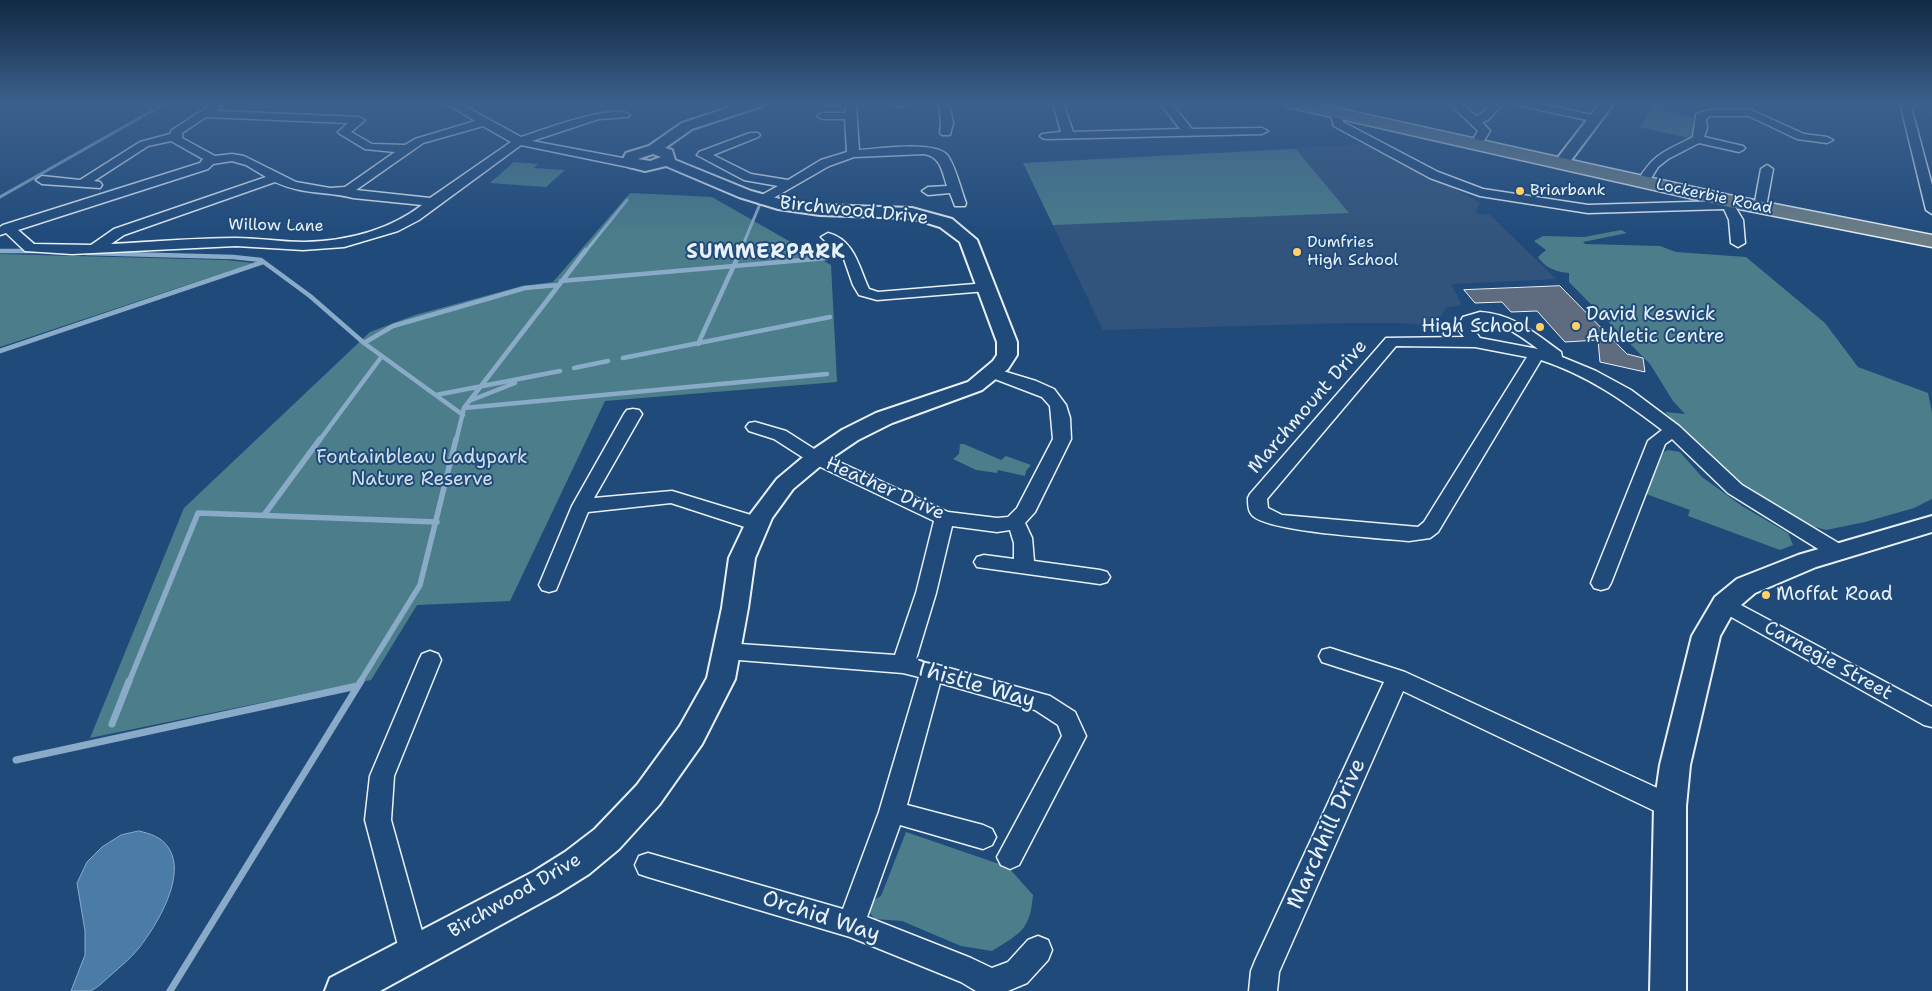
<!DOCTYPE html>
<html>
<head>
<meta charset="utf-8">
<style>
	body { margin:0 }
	canvas { display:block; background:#1f4a7a }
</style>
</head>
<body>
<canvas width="1932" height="991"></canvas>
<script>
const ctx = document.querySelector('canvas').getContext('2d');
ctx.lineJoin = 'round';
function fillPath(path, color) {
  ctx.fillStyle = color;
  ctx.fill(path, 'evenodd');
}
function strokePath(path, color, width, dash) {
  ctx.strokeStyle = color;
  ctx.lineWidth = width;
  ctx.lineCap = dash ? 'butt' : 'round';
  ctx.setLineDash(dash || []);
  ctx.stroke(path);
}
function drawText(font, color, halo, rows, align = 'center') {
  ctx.font = font + ' "Shantell Sans",sans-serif';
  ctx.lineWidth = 4;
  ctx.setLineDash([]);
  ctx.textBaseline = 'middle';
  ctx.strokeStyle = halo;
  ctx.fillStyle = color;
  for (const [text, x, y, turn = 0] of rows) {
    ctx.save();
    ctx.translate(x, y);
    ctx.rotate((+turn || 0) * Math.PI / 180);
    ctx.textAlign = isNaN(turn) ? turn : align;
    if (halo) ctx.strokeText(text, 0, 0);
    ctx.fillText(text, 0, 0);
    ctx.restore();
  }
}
fillPath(new Path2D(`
	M 1367,144 L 1474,199 L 1479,204 L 1476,211 L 1480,215 L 1489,214 L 1556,279 L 1451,284 L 1462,305 L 1446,308 L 1440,318 L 1444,327 L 1404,323 L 1345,323 L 1103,330 L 1023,163 Z`), '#32547c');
fillPath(new Path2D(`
	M 1653,108 L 1693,118 L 1694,131 L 1690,138 L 1639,127 Z
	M 1296,149 L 1349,213 L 1053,225 L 1023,163 Z
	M 514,162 L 538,164 L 534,168 L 565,170 L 546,187 L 490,183 Z
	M 630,193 L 712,197 L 831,265 L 837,382 L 605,401 L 510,601 L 417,605 L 371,680 L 90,738 L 184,508 L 370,332 L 415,315 L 522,286 L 553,282 Z
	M 1621,230 L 1627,233 L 1583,242 L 1585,244 L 1660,246 L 1676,252 L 1746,257 L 1825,323 L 1858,367 L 1928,393 L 1932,413 L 1932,499 L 1914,508 L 1865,522 L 1826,530 L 1804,524 L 1739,484 L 1705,454 L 1665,412 L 1685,414 L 1673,401 L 1650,364 L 1569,282 L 1569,273 C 1557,272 1545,268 1538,257 L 1546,250 L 1534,241 L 1543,236 L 1584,237 Z
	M 0,254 L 226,260 L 253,263 L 0,347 Z
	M 960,444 L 964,444 L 1001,460 L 1006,456 L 1031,465 L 1026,471 L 1025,476 L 998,470 L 997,473 L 976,470 L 953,459 L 959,454 Z
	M 1668,450 L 1680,452 L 1702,477 L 1742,506 L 1788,533 L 1793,545 L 1780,550 L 1688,516 L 1690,510 L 1646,494 L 1664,452 Z
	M 906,832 L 1008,867 L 1033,895 C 1030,931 1020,933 992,951 L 961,946 L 902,921 L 875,919 L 869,912 L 870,902 L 881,896 Z`), '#4b7e8a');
const water = new Path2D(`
	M 139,831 C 151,834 161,837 168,847 C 188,875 156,926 139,948 C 131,958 121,966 111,975 C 105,980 98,988 90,991 C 85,991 77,991 71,991 L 85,955 L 85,931 L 77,883 L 87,862 L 102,847 L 121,835 Z`);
fillPath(water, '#4b7ca8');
strokePath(water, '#8aabc8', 1);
strokePath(new Path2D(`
	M 0,197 L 166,103
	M 0,251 L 35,251
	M 585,252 L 627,200
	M 740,252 L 760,204`), '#8aabc8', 3);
strokePath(new Path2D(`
	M 0,251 L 35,251
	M 86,253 L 233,257 L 261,260 L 310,296 L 364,343 L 463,415
	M 561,281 L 827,258
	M 364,343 L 393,326 L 525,288 L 558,285
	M 698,344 L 741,250
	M 0,351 L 263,262
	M 623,358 L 830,317
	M 574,368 L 608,361
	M 436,395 L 560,371
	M 469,401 L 515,383
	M 464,408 L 827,374
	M 319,441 L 382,356
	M 456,441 L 464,408 L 586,250`), '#8aabc8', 4.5);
strokePath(new Path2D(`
	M 264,515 L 320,439
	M 129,682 L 198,513 L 437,522
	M 360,682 L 420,585 L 456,439`), '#8aabc8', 5.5);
strokePath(new Path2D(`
	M 112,724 L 129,681
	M 16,760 L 357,686
	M 170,991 L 361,681`), '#8aabc8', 7);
const building = new Path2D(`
	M 1560,286 L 1627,354 L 1643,358 L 1645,372 L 1600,362 L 1598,340 L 1565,342 L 1537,311 L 1511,312 L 1502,302 L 1475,303 L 1464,290 Z`);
fillPath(building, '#5f6c7f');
strokePath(building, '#e8f1f8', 1);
const minor = new Path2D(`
	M 214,103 L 226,103 L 216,111 L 359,117 L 365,120 L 351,132 L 372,144 L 405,145 L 415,139 L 475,121 L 446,103 L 459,103 L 521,137 C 539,131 616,102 630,115 L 628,117 L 599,119 L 532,141 L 633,160 L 639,164 L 633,168 L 521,145 L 419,220 L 398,231 L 344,247 L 303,250 L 236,246 L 72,254 L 25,251 L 6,233 L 0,235 L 0,227 L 3,225 L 200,163 L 203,159 L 171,141 L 148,146 L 94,181 L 100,182 L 102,185 L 100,188 L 42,184 L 36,180 L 42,176 L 80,180 L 140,142 L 170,134 L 172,130 ZM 206,117 L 348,123 L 338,132 L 340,134 L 365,149 L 395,152 L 345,187 L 330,188 L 296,182 L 244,156 L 232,154 L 215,156 L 182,138 L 182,133 ZM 483,126 L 511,142 L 430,198 L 356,190 L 423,143 ZM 232,161 L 246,165 L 266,177 L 114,229 L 91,245 L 34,244 L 18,230 L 208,169 L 213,164 ZM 275,182 C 303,195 327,191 353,198 L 422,205 C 388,231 346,241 304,242 C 282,242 259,238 236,238 C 194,238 152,242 111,244 L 124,235 Z
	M 721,103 L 735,103 L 742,108 L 737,111 Z
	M 892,103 L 910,103 C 906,108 896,108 892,103 Z
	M 939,103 L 949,103 L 953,123 L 950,135 L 942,135 L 940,133 L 941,123 Z
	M 1053,103 L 1063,103 L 1073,132 L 1180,129 L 1160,103 L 1171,103 L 1192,129 L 1262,128 L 1268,131 L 1262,134 L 1046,139 L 1042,138 L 1040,136 L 1042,134 L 1061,132 Z
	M 1449,103 L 1461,103 L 1476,116 L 1480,115 L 1493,103 L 1504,103 L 1488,120 L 1482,122 L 1490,131 L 1480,147 L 1476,148 L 1470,145 L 1478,131 Z
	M 1517,103 L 1537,103 L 1596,116 L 1602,119 L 1596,122 L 1522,106 Z
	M 1900,103 L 1910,103 L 1932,185 L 1932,214 L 1926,210 Z
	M 847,104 L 852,103 L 856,106 L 859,150 C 878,149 937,140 948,156 C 956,168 961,190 966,203 L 965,206 L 955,206 L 950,193 L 928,195 L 922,191 L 928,187 L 947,186 C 942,171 941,157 924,154 L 854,157 L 829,166 L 763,204 L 758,203 L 757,200 L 758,197 L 778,186 L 744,180 L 697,155 L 699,152 L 750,133 L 758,133 L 760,135 L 758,137 L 713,155 L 751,174 L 788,180 L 821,160 L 847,152 L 845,119 L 823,119 L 817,116 L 823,113 L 845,113 Z
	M 1710,110 L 1751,110 L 1804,134 L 1827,137 L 1833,140 L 1827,143 L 1797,139 L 1749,116 L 1710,116 L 1706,119 L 1707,128 L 1704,137 L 1743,146 L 1745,148 L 1743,150 L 1739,152 L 1699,143 L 1668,159 L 1658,167 L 1647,185 L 1639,185 L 1637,182 C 1654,153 1664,152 1693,137 L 1696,115 L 1698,113 Z
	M 1337,112 L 1343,115 L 1343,122 L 1438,172 L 1483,189 L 1588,205 L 1723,201 L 1724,198 L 1734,198 L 1734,205 L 1743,220 L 1745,243 L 1738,247 L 1731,243 L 1729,220 L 1724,209 L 1588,213 L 1480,196 L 1430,178 L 1334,126 L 1331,115 Z
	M 1767,165 L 1773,169 L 1766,207 L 1760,211 L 1754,207 L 1761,169 Z
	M 828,233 C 855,240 859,268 869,289 L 878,292 L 987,283 L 992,284 L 994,287 L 992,290 L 987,291 L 877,300 L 859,295 L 853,285 L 844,259 L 821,237 Z
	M 1480,312 C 1513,314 1535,333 1561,352 L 1562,357 L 1596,371 L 1631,390 L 1679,426 L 1742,485 L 1845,547 L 1848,552 L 1845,557 L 1838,559 L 1831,557 L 1728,493 L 1672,439 L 1665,444 L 1611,583 L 1608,588 L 1601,590 L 1594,588 L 1591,583 L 1648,441 L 1662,430 C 1624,401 1587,375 1541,360 L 1438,532 L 1430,538 L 1409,541 C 1380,538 1270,532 1253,516 C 1248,512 1248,504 1248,498 L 1250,494 L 1386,338 L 1464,337 L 1457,328 L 1463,317 ZM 1480,322 C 1503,322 1520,336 1538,349 L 1480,338 L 1473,328 L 1475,323 ZM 1396,346 L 1475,347 L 1527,357 L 1424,522 L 1418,527 L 1282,515 L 1268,508 L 1267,499 Z
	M 993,368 L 1036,381 L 1054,389 L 1066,405 L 1070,418 L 1071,439 L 1035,512 L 1025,523 L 1032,538 L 1034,561 L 1100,570 L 1107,572 L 1110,577 L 1107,582 L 1100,584 L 977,567 L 974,562 L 977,557 L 984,555 L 1014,559 L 1014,543 L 1010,530 L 997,532 L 952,526 L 936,593 L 916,659 L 1050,696 L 1075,712 L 1086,736 L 1019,865 L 1010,869 L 1001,865 L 997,857 L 1062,736 L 1058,725 L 1035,710 L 940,683 L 907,805 L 983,825 L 992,829 L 996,837 L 992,845 L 983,849 L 900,825 L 867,917 L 971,958 L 992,968 L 1008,962 L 1028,940 L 1038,936 L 1048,940 L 1052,950 L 1048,960 L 1027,983 L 1008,991 L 976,991 L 961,982 L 850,937 L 648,877 L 639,874 L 635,865 L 639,856 L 648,853 L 843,909 L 879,812 L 919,677 L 903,673 L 726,659 L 718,657 L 715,651 L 718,645 L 726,643 L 895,655 L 916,593 L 934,521 L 810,462 L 774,439 L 749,431 L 746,427 L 749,423 L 755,422 L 786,431 L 822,454 L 948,512 L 997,518 L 1008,517 L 1017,508 L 1053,439 L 1050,406 L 1042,397 L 987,376 L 985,373 L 987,370 Z
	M 633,409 L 639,410 L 642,414 L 594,498 L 672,491 L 764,519 L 767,524 L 764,529 L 757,531 L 671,503 L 588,512 L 556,590 L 549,592 L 542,590 L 539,585 L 572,506 L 624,414 L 627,410 Z
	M 1724,596 L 1932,707 L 1932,727 L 1924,725 L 1717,609 L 1714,604 L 1717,599 Z
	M 1330,648 L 1405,672 L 1679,798 L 1683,806 L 1679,814 L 1670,817 L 1661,814 L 1403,691 L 1279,972 L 1277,991 L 1249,991 L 1251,971 L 1255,961 L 1384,682 L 1322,662 L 1319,656 L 1322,650 Z
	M 430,651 L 438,654 L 441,660 L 394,776 L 391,820 L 428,953 L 424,963 L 414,967 L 404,963 L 400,953 L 365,820 L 370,776 L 419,660 L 422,654 Z`);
const tertiary = new Path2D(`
	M 743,103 L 764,103 L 762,106 L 692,129 L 665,148 L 672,150 L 675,160 L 751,191 L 780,199 L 820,205 L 912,208 L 952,219 L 977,240 L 1017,342 L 1017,355 L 1008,369 L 982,390 L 892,423 L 858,440 L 824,463 L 793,489 L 772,518 L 755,558 L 748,608 L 735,679 L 702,744 L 659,805 L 619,849 L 589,874 L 557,894 L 380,991 L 325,991 L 330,978 L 533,872 L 565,852 L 595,829 L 637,785 L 680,726 L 707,678 L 722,608 L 729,558 L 749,516 L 777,479 L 808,453 L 842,430 L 876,413 L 968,382 L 993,361 L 997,355 L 997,342 L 960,242 L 940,227 L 911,218 L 820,215 L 778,209 L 739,197 L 666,166 L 645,171 L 629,167 L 622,161 L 626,153 L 649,146 L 682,123 ZM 653,154 L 661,157 L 650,161 L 638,159 Z
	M 1600,103 L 1614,103 L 1566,167 L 1556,167 L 1553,164 Z
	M 1932,516 L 1932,532 L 1816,567 L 1755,593 L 1734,611 L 1720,636 L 1690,765 L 1686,806 L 1686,991 L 1650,991 L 1654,806 L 1660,765 L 1692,636 L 1715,597 L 1737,579 L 1798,555 Z`);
const primary = new Path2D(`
	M 1284,103 L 1314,103 L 1729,195 L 1932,235 L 1932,247 L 1729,207 L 1292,108 L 1286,106 Z`);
strokePath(minor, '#e8f1f8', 3);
strokePath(tertiary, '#e8f1f8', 4);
strokePath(primary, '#e8f1f8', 3);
fillPath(minor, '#1f4a7a');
fillPath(tertiary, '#1f4a7a');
fillPath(primary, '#6d7e84');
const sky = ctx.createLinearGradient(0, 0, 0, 242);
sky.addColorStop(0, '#112943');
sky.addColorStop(0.43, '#3c608d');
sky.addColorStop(1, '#3c608d00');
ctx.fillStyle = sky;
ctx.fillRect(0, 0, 1932, 242);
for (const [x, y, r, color] of [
	[1520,191,5,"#ffd166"],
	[1297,252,5,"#ffd166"],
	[1576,326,5,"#ffd166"],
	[1540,327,5,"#ffd166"],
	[1766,595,5,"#ffd166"]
]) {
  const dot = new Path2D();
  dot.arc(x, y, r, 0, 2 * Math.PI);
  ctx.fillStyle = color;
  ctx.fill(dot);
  strokePath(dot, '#1f4a7a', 2);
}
drawText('16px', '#e8f1f8', '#1f4a7a', [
	["Briarbank",1530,191],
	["Dumfries",1307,243],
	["High School",1307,261]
], 'left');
drawText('16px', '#e8f1f8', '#1f4a7a', [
	["Lockerbie Road",1714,197,12],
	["Willow Lane",276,226,1]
]);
drawText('19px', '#e8f1f8', '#1f4a7a', [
	["Birchwood Drive",854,211,6],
	["Marchmount Drive",1308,407,-49],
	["Heather Drive",885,489,24],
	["Carnegie Street",1828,661,29],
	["Birchwood Drive",515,896,-30]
]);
drawText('19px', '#e8f1f8', '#1f4a7a', [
	["David Keswick",1586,315],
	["Athletic Centre",1586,337],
	["High School",1530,327,"right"],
	["Moffat Road",1776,595]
], 'left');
drawText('19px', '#d0e0e8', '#1f4a7a', [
	["Fontainbleau Ladypark",422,458],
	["Nature Reserve",422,480]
]);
ctx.letterSpacing = '1px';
drawText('bold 20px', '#e8f1f8', '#1f4a7a', [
	["SUMMERPARK",766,253]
]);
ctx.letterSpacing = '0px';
drawText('22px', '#e8f1f8', '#1f4a7a', [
	["Thistle Way",975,685,16],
	["Marchhill Drive",1327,834,-66],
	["Orchid Way",821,917,18]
]);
</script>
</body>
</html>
